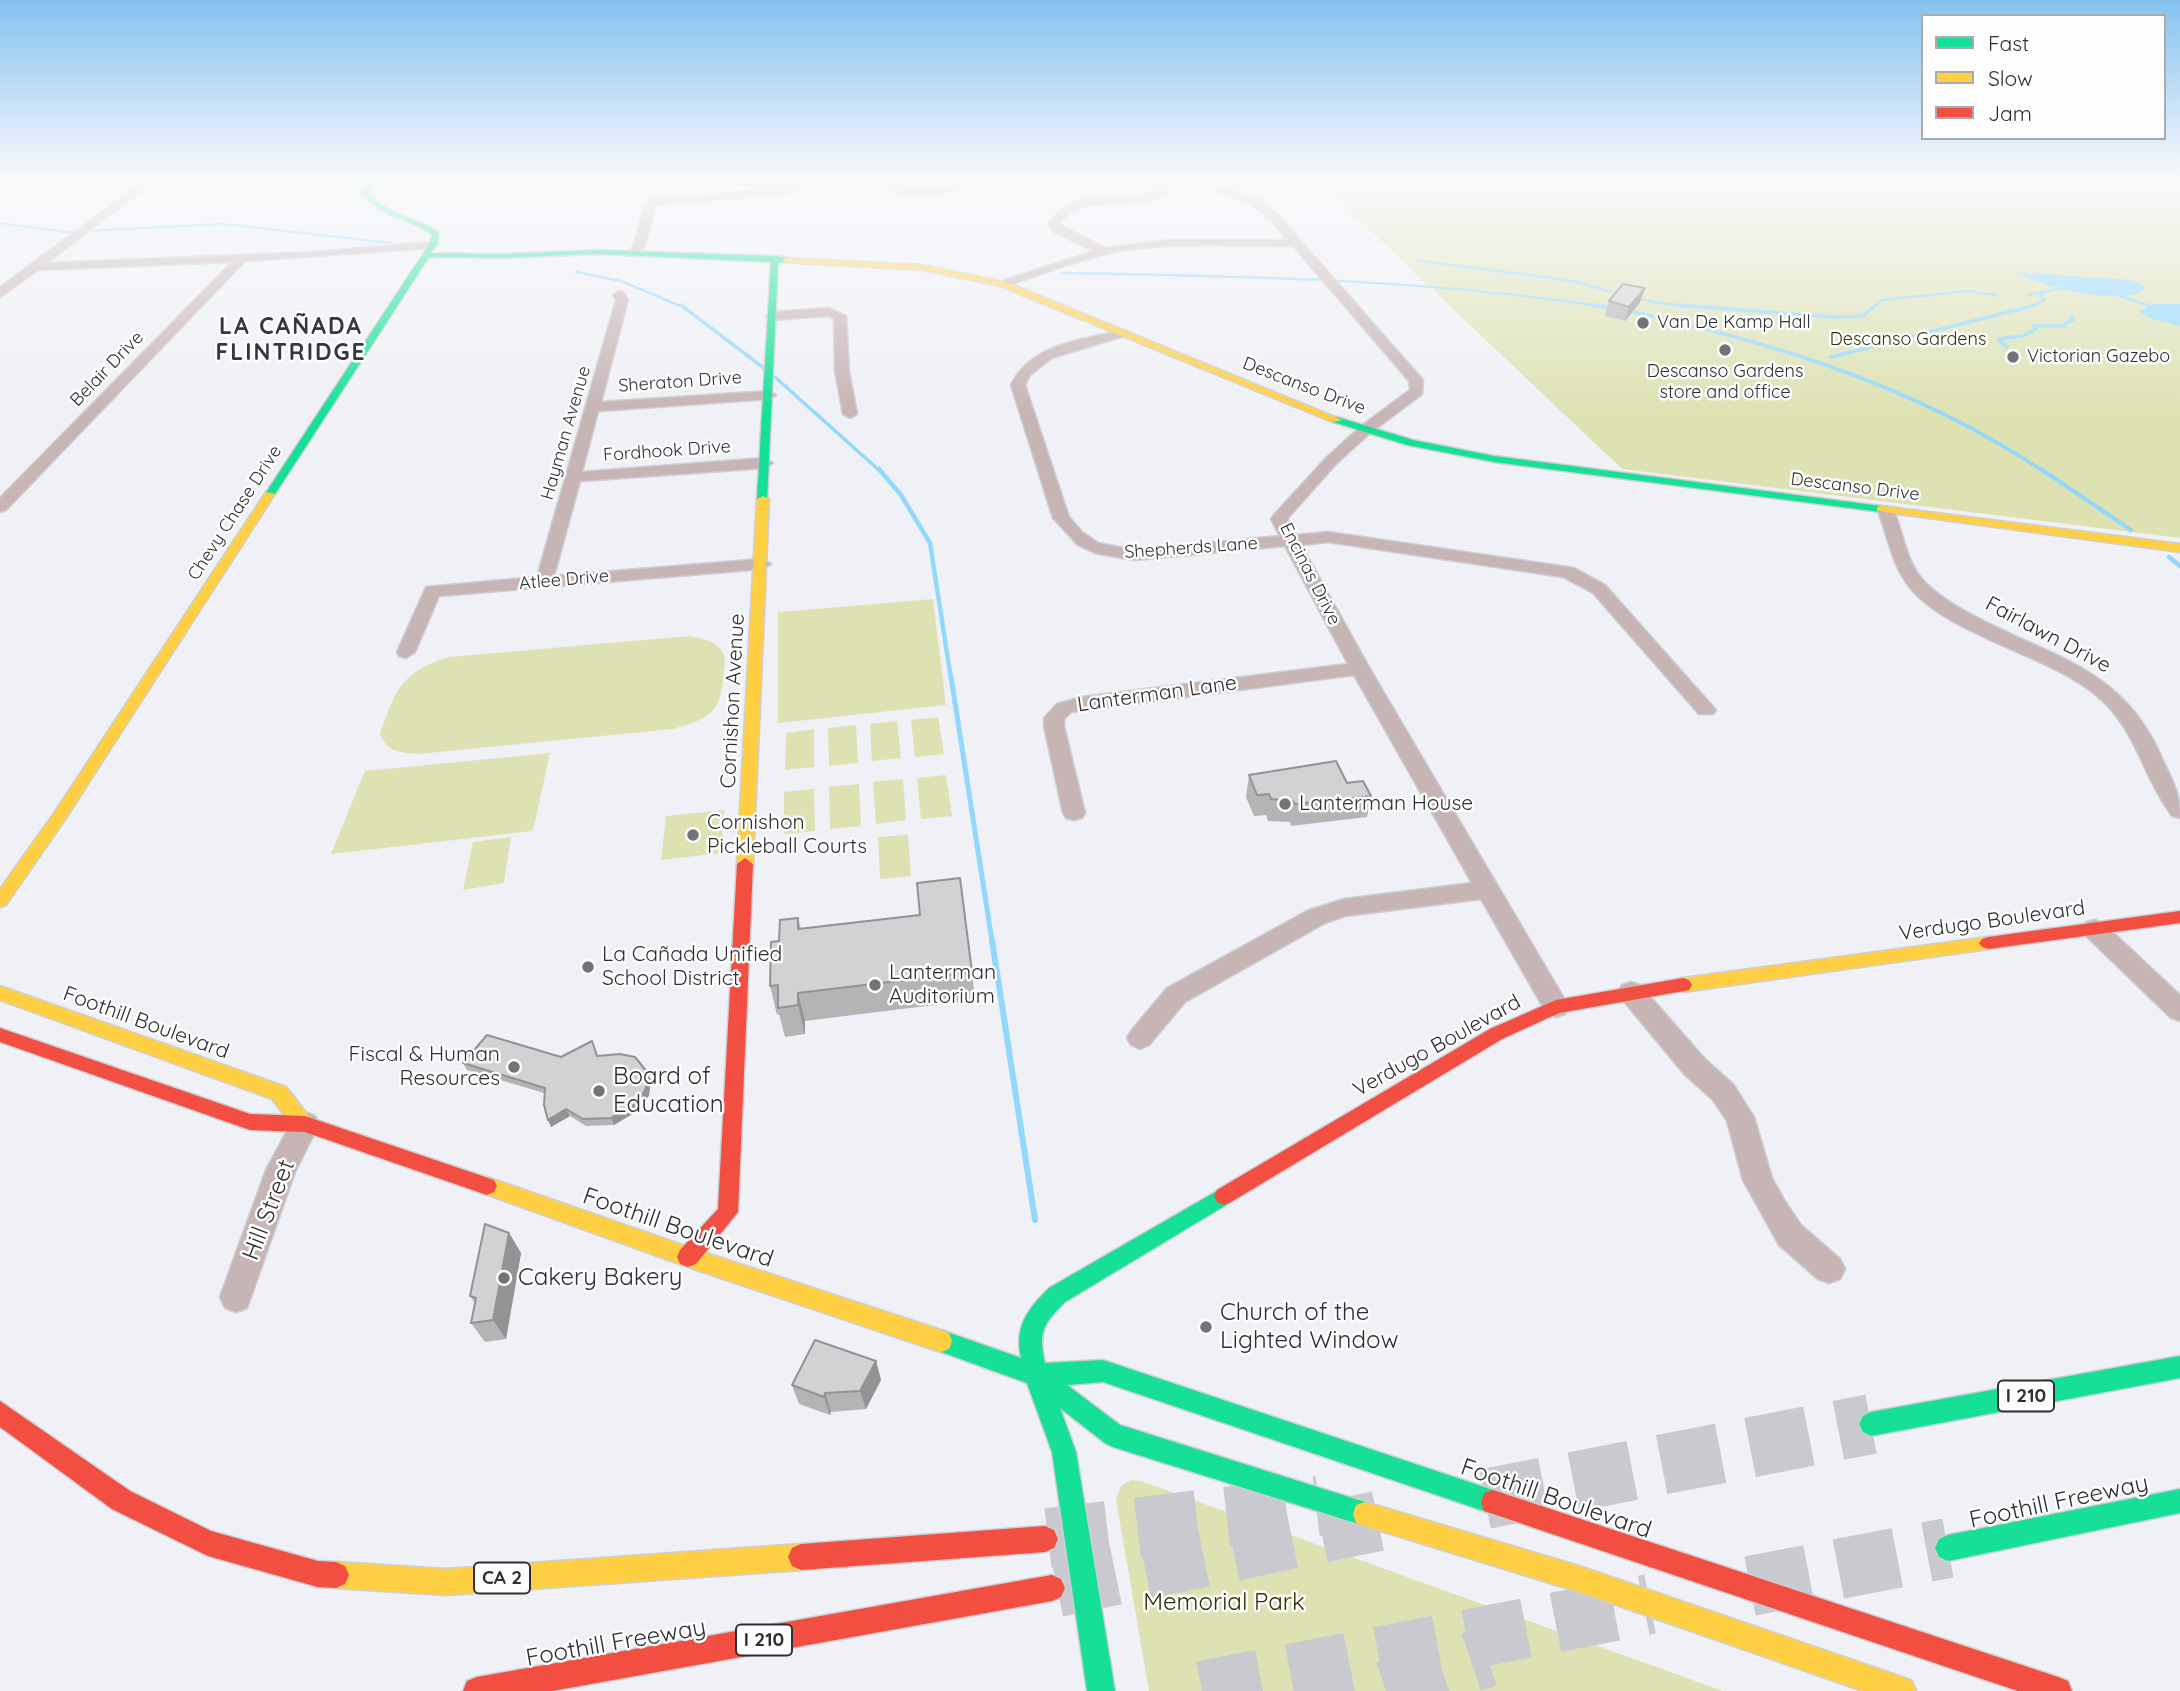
<!DOCTYPE html>
<html>
<head>
<meta charset="utf-8">
<style>
	body { margin:0 }
	#map { position:relative; width:2180px; height:1691px; overflow:hidden; background:#f0f1f6; font-family:Quicksand,sans-serif }
	canvas { display:block }
	.legend { position:absolute; left:1921px; top:14px; width:245px; height:126px; box-sizing:border-box; background:#fdfdfd; border:2px solid #aaabac; margin:0; padding:9px 12px; list-style:none; font-size:21px; color:#2e2f33 }
	.legend li { display:flex; align-items:center; gap:14px; height:35px }
	.legend b { width:35px; border:2px solid #aaabac }
</style>
</head>
<body>
<div id="map">
<canvas width="2180" height="1691"></canvas>
<ul class="legend">
<li><b style="height:9px;background:#16e098"></b>Fast</li>
<li><b style="height:9px;background:#ffcf43"></b>Slow</li>
<li><b style="height:9px;background:#f24e42"></b>Jam</li>
</ul>
</div>
<script>
const ctx = document.querySelector('canvas').getContext('2d');
ctx.lineJoin = 'round';
function fillPath(path, color) {
  ctx.fillStyle = color;
  ctx.fill(path, 'evenodd');
}
function strokePath(path, color, width, dash) {
  ctx.strokeStyle = color;
  ctx.lineWidth = width;
  ctx.lineCap = dash ? 'butt' : 'round';
  ctx.setLineDash(dash || []);
  ctx.stroke(path);
}
function drawText(font, color, halo, rows, align = 'center') {
  ctx.font = font + ' Quicksand,sans-serif';
  ctx.lineWidth = 5;
  ctx.setLineDash([]);
  ctx.textBaseline = 'middle';
  ctx.strokeStyle = halo;
  ctx.fillStyle = color;
  for (const [text, x, y, turn = 0] of rows) {
    ctx.save();
    ctx.translate(x, y);
    ctx.rotate((+turn || 0) * Math.PI / 180);
    ctx.textAlign = isNaN(turn) ? turn : align;
    if (halo) ctx.strokeText(text, 0, 0);
    ctx.fillText(text, 0, 0);
    ctx.restore();
  }
}
fillPath(new Path2D(`
	M 1148,176 L 2180,176 L 2180,538 L 1622,469 L 1321,184 L 1242,189 L 1241,192 L 1213,184 L 1198,187 L 1202,190 L 1175,192 L 1167,180 Z
	M 933,599 L 946,705 L 778,723 L 778,612 Z
	M 690,636 C 705,639 721,642 725,659 C 721,705 722,716 673,729 L 418,754 C 401,753 387,752 380,734 C 396,689 401,672 449,657 Z
	M 938,717 L 944,754 L 915,757 L 911,720 Z
	M 897,721 L 901,758 L 872,761 L 870,724 Z
	M 856,725 L 858,763 L 829,766 L 828,728 Z
	M 814,729 L 814,767 L 785,770 L 786,733 Z
	M 550,753 L 533,831 L 331,854 L 365,771 Z
	M 946,775 L 952,816 L 921,819 L 917,778 Z
	M 903,779 L 906,820 L 876,824 L 873,782 Z
	M 859,784 L 861,826 L 830,829 L 829,787 Z
	M 814,789 L 815,831 L 784,834 L 784,792 Z
	M 724,810 L 721,853 L 661,860 L 666,816 Z
	M 908,835 L 911,876 L 880,879 L 878,837 Z
	M 511,837 L 504,883 L 463,890 L 473,842 Z
	M 1131,1480 L 1141,1481 L 1723,1691 L 1149,1691 L 1116,1500 L 1121,1486 Z`), '#dee2b3');
fillPath(new Path2D(`
	M 2013,272 L 2131,280 L 2142,284 L 2145,289 L 2141,293 C 2098,302 2054,289 2013,272 Z
	M 2154,304 L 2180,304 L 2180,326 C 2166,321 2150,322 2139,311 Z`), '#92d8fc');
strokePath(new Path2D(`
	M 0,223 L 66,232 L 223,224 L 391,243
	M 1419,261 L 1568,280 L 1620,294
	M 576,272 L 621,281 L 683,307
	M 1062,273 C 1244,276 1425,279 1605,307
	M 2028,295 L 2058,289
	M 2120,296 L 2150,306
	M 1637,299 L 1687,307
	M 1874,307 L 1882,300 L 1968,291 L 1997,295
	M 2031,307 L 2044,300 L 2040,294`), '#92d8fc', 2.5);
strokePath(new Path2D(`
	M 681,305 L 765,369
	M 1593,305 L 1612,308
	M 1676,305 L 1835,317 L 1863,316 L 1876,305
	M 2147,305 L 2150,306
	M 1629,311 C 1776,343 1917,387 2043,471
	M 2007,347 L 1998,339 L 2023,336 L 2036,329 L 2033,326 L 2065,326 L 2064,324 L 2073,320 L 2071,317
	M 1831,357 L 2036,305
	M 775,377 L 880,471`), '#92d8fc', 3.5);
strokePath(new Path2D(`
	M 879,469 L 901,495 L 930,543 L 951,679
	M 2041,469 L 2131,530
	M 2169,557 L 2180,566`), '#92d8fc', 4.5);
strokePath(new Path2D(`
	M 951,677 L 992,941`), '#92d8fc', 5);
strokePath(new Path2D(`
	M 992,940 L 1035,1220`), '#92d8fc', 6);
strokePath(new Path2D(`
	M 1485,1499 L 1871,1424
	M 1048,1538 L 1319,1506
	M 1750,1586 L 1948,1548
	M 1057,1587 L 1378,1521
	M 1202,1691 L 1650,1604
	M 1386,1691 L 1487,1657`), '#c9cacf', 60, [60, 30]);
const street = new Path2D(`
	M 150,176 L 161,176 L 47,263 L 312,252 L 432,242 L 438,245 L 432,248 L 245,261 L 6,510 L 0,512 L 0,498 L 232,262 L 38,270 L 0,297 L 0,287 Z
	M 668,176 L 704,176 L 797,184 L 802,187 L 784,194 L 656,205 L 644,248 L 636,255 L 628,255 L 626,253 L 633,247 L 645,205 L 649,200 L 779,188 L 673,179 Z
	M 884,176 L 894,176 L 893,183 C 907,189 929,192 944,188 C 957,185 962,176 975,176 C 956,197 905,204 883,184 Z
	M 1128,176 L 1153,177 L 1167,185 L 1168,191 C 1136,218 1086,187 1059,224 L 1106,248 L 1168,240 L 1287,240 L 1271,220 L 1251,203 L 1213,190 L 1218,187 L 1259,199 L 1279,216 L 1423,380 L 1422,394 L 1370,433 L 1336,464 L 1287,519 L 1296,535 L 1328,532 L 1574,568 L 1605,585 L 1716,710 L 1713,714 L 1699,714 L 1593,593 L 1563,577 L 1328,542 L 1301,545 L 1370,669 L 1565,1000 L 1569,1007 L 1565,1014 L 1556,1017 L 1547,1014 L 1481,899 L 1345,916 L 1325,923 L 1185,1002 L 1149,1045 L 1140,1049 L 1131,1045 L 1127,1038 L 1131,1031 L 1167,988 L 1307,911 L 1344,899 L 1472,883 L 1354,675 L 1071,712 L 1064,719 L 1064,726 L 1085,813 L 1082,818 L 1074,820 L 1066,818 L 1063,813 L 1044,726 L 1044,718 L 1057,704 L 1082,697 L 1348,664 L 1285,546 L 1134,560 L 1095,553 L 1078,545 L 1053,518 L 1011,385 C 1031,343 1084,339 1125,330 L 1131,334 L 1052,358 L 1030,375 L 1025,385 L 1069,517 L 1082,532 L 1098,543 L 1134,550 L 1280,536 L 1271,519 L 1273,516 L 1326,458 L 1360,427 L 1410,390 L 1409,381 L 1293,246 C 1237,246 1181,242 1126,250 C 1085,257 1046,273 1007,286 L 999,286 L 999,282 L 1094,251 L 1054,232 L 1048,224 C 1079,181 1118,209 1158,189 L 1150,182 Z
	M 619,291 L 623,292 L 628,300 L 601,402 L 769,391 L 776,395 L 769,399 L 598,411 L 582,472 L 765,458 L 773,463 L 765,468 L 580,481 L 554,576 L 762,559 L 771,564 L 762,569 L 439,596 L 415,652 L 406,658 L 399,656 L 397,652 L 426,587 L 537,577 L 616,300 L 613,295 Z
	M 829,308 L 846,316 L 849,371 L 857,414 L 850,418 L 843,414 L 835,371 L 834,318 L 828,316 L 772,320 L 766,316 L 772,312 Z
	M 1886,506 L 1894,511 C 1903,533 1907,563 1923,580 C 1939,597 1960,609 1980,619 C 2057,659 2124,670 2162,758 C 2173,783 2180,791 2180,818 L 2172,816 L 2166,807 C 2141,769 2133,725 2096,695 C 2046,653 1940,634 1905,581 C 1891,560 1887,534 1878,511 Z
	M 2094,920 L 2103,923 L 2180,995 L 2180,1021 L 2171,1018 L 2085,935 L 2082,929 L 2085,923 Z
	M 1631,982 L 1640,985 L 1705,1059 L 1733,1084 L 1754,1117 L 1772,1178 L 1783,1198 L 1801,1225 L 1840,1259 L 1845,1269 L 1840,1279 L 1829,1283 L 1818,1279 L 1779,1245 L 1743,1180 L 1727,1121 L 1713,1100 L 1685,1075 L 1622,999 L 1618,992 L 1622,985 Z
	M 305,1112 L 315,1116 L 319,1124 L 295,1172 L 247,1308 L 236,1312 L 225,1308 L 220,1297 L 266,1170 L 295,1116 Z`);
const fast = new Path2D(`
	M 376,176 L 383,176 L 368,192 C 385,215 416,217 439,232 L 438,243 L 431,253 L 502,254 L 598,250 L 778,256 L 788,258 L 788,262 L 778,263 L 767,501 L 757,499 L 771,262 L 598,254 L 502,258 L 429,257 L 275,494 L 266,496 L 265,494 L 430,243 L 432,235 C 408,218 379,217 361,192 Z
	M 1337,417 L 1413,440 L 1494,456 L 1881,506 L 1887,509 L 1881,512 L 1494,462 L 1407,445 L 1333,422 L 1333,418 Z
	M 1224,1187 L 1231,1190 L 1234,1196 L 1231,1202 L 1065,1302 C 1043,1324 1038,1332 1045,1363 L 1103,1360 L 1502,1493 L 1505,1502 L 1502,1511 L 1493,1514 L 1103,1382 L 1067,1385 L 1120,1425 L 1365,1502 L 1374,1505 L 1377,1514 L 1374,1523 L 1365,1526 L 1113,1447 L 1105,1443 L 1060,1408 L 1076,1452 L 1115,1691 L 1087,1691 L 1052,1452 L 1027,1383 L 933,1349 L 930,1341 L 933,1333 L 941,1330 L 1021,1358 C 1014,1326 1028,1309 1049,1288 Z
	M 2180,1356 L 2180,1378 L 1871,1436 L 1863,1432 L 1859,1424 L 1863,1416 L 1871,1412 Z
	M 2180,1489 L 2180,1513 L 1948,1561 L 1939,1557 L 1935,1548 L 1939,1539 L 1948,1535 Z`);
const slow = new Path2D(`
	M 785,258 L 922,265 L 1006,282 L 1342,420 L 1333,422 L 1000,286 L 922,270 L 782,262 Z
	M 266,492 L 275,494 L 64,821 L 6,905 L 0,907 L 0,889 L 54,813 Z
	M 763,496 L 769,499 L 753,864 L 745,870 L 737,864 L 757,499 Z
	M 1881,506 L 2180,544 L 2180,552 L 1877,511 L 1877,507 Z
	M 1988,937 L 1994,939 L 1997,943 L 1994,947 L 1988,949 L 1683,992 L 1677,990 L 1674,985 L 1677,980 L 1683,978 Z
	M 0,986 L 286,1087 L 315,1124 L 312,1130 C 295,1136 282,1111 272,1099 L 0,1000 Z
	M 487,1177 L 688,1247 L 941,1330 L 949,1333 L 952,1341 L 949,1349 L 941,1352 L 688,1267 L 480,1192 L 477,1186 L 480,1180 Z
	M 1365,1502 L 1579,1566 L 1902,1677 L 1912,1681 L 1916,1691 L 1863,1691 L 1579,1592 L 1365,1526 L 1356,1523 L 1353,1514 L 1356,1505 Z
	M 801,1544 L 810,1548 L 814,1557 L 810,1566 L 801,1570 L 446,1595 L 336,1588 L 327,1584 L 323,1575 L 327,1566 L 336,1562 L 446,1569 Z`);
const jam = new Path2D(`
	M 745,858 L 753,864 L 738,1212 L 696,1264 L 688,1267 L 680,1264 L 677,1257 L 680,1250 L 718,1209 L 737,864 Z
	M 2180,911 L 2180,923 L 1988,949 L 1982,947 L 1979,943 L 1982,939 L 1988,937 Z
	M 1683,978 L 1689,980 L 1692,985 L 1689,990 L 1559,1013 L 1502,1039 L 1231,1202 L 1224,1205 L 1217,1202 L 1214,1196 L 1217,1190 L 1490,1029 L 1556,1000 Z
	M 0,1028 L 250,1114 L 305,1116 L 494,1180 L 497,1186 L 494,1192 L 487,1195 L 305,1132 L 250,1130 L 0,1042 Z
	M 0,1401 L 130,1491 L 211,1531 L 318,1561 L 336,1562 L 345,1566 L 349,1575 L 345,1584 L 336,1588 L 318,1587 L 208,1556 L 112,1509 L 0,1427 Z
	M 1493,1490 L 2058,1677 L 2068,1681 L 2072,1691 L 2018,1691 L 1493,1514 L 1484,1511 L 1481,1502 L 1484,1493 Z
	M 1045,1526 L 1054,1530 L 1058,1539 L 1054,1548 L 1045,1552 L 801,1570 L 792,1566 L 788,1557 L 792,1548 L 801,1544 Z
	M 1052,1575 L 1061,1579 L 1065,1588 L 1061,1597 L 1052,1601 L 552,1691 L 463,1691 L 467,1681 L 477,1677 Z`);
strokePath(street, '#cecfd2', 3);
strokePath(fast, '#cecfd2', 3);
strokePath(slow, '#cecfd2', 3);
strokePath(jam, '#cecfd2', 3);
fillPath(street, '#c7b4b5');
fillPath(fast, '#16e098');
fillPath(slow, '#ffcf43');
fillPath(jam, '#f24e42');
fillPath(new Path2D(`
	M 1609,301 L 1640,302 L 1625,321 L 1605,316 Z
	M 1249,775 L 1347,783 L 1371,796 L 1367,817 L 1291,826 L 1290,822 L 1268,821 L 1266,815 L 1254,816 L 1246,797 Z
	M 798,918 L 801,929 L 972,972 L 975,1000 L 805,1021 L 805,1034 L 785,1037 L 779,1014 L 777,1015 L 770,986 L 779,941 Z
	M 595,1048 L 598,1056 L 651,1080 L 649,1095 L 639,1110 L 614,1125 L 586,1126 L 570,1116 L 551,1127 L 544,1093 L 467,1070 L 463,1063 L 561,1057 Z
	M 509,1233 L 521,1253 L 506,1339 L 485,1342 L 471,1323 L 475,1303 L 470,1296 Z
	M 876,1361 L 881,1380 L 866,1409 L 831,1412 L 830,1415 L 799,1404 L 792,1385 Z`), '#b5b4b5');
fillPath(new Path2D(`
	M 1645,288 L 1640,302 L 1625,321 L 1629,307 Z
	M 798,993 L 805,1021 L 805,1034 L 798,1005 Z
	M 648,1073 L 651,1080 L 649,1095 L 639,1110 L 614,1125 L 611,1118 Z
	M 566,1109 L 570,1116 L 551,1127 L 548,1120 Z
	M 509,1233 L 521,1253 L 506,1339 L 493,1320 Z
	M 876,1361 L 881,1380 L 866,1409 L 860,1391 Z
	M 825,1393 L 831,1412 L 830,1415 L 824,1397 Z`), '#949294');
const building = new Path2D(`
	M 1623,284 L 1645,288 L 1629,307 L 1609,301 Z
	M 1336,761 L 1347,783 L 1363,781 L 1371,796 L 1295,804 L 1293,801 L 1271,799 L 1269,794 L 1257,795 L 1249,775 Z
	M 960,878 L 972,972 L 798,993 L 798,1005 L 778,1008 L 778,985 L 770,986 L 771,942 L 779,941 L 780,920 L 798,918 L 798,929 L 920,915 L 917,883 Z
	M 487,1035 L 561,1057 L 592,1041 L 597,1056 L 620,1054 L 635,1057 L 648,1073 L 646,1088 L 637,1103 L 611,1118 L 583,1119 L 566,1109 L 548,1120 L 544,1105 L 545,1088 L 463,1063 Z
	M 485,1224 L 509,1233 L 493,1320 L 471,1323 L 476,1298 L 470,1296 Z
	M 815,1340 L 876,1361 L 860,1391 L 825,1393 L 824,1397 L 792,1385 Z`);
fillPath(building, '#d3d1d3');
strokePath(building, '#949294', 2);
const sky = ctx.createLinearGradient(0, 0, 0, 413);
sky.addColorStop(0, '#85c2f0');
sky.addColorStop(0.43, '#f8f9fb');
sky.addColorStop(1, '#f8f9fb00');
ctx.fillStyle = sky;
ctx.fillRect(0, 0, 2180, 413);
for (const [x, y, r, color] of [
	[1643,323,7,"#727377"],
	[1725,350,7,"#727377"],
	[2013,357,7,"#727377"],
	[1285,804,7,"#727377"],
	[693,835,7,"#727377"],
	[588,967,7,"#727377"],
	[875,985,7,"#727377"],
	[514,1067,7,"#727377"],
	[599,1091,7,"#727377"],
	[504,1278,7,"#727377"],
	[1206,1327,7,"#727377"]
]) {
  const dot = new Path2D();
  dot.arc(x, y, r, 0, 2 * Math.PI);
  ctx.fillStyle = color;
  ctx.fill(dot);
  strokePath(dot, '#fdfdfd', 2.5);
}
drawText('18px', '#2e2f33', '#fdfdfd', [
	["Van De Kamp Hall",1657,323],
	["Victorian Gazebo",2027,357],
	["Descanso Gardens",1725,372,"center"],
	["store and office",1725,393,"center"]
], 'left');
drawText('18px', '#303209', '#fdfdfd', [
	["Descanso Gardens",1908,340]
]);
drawText('18px', '#2e2f33', '#fdfdfd', [
	["Belair Drive",107,369,-46],
	["Sheraton Drive",680,382,-4],
	["Descanso Drive",1304,386,21],
	["Hayman Avenue",566,433,-74],
	["Fordhook Drive",667,451,-4],
	["Descanso Drive",1855,487,7],
	["Chevy Chase Drive",235,513,-57],
	["Shepherds Lane",1191,548,-4],
	["Encinas Drive",1310,574,63],
	["Atlee Drive",564,580,-5]
]);
for (const [x, y, w] of [
	[2026,1396,56],
	[502,1578,56],
	[764,1640,56]
]) {
  const box = new Path2D();
  box.roundRect(x - w / 2, y - 15.5, w, 31, 5);
  ctx.fillStyle = '#fdfdfd';
  ctx.fill(box);
  strokePath(box, '#2e2f33', 2);
}
drawText('bold 19px', '#2e2f33', null, [
	["I 210",2026,1396],
	["CA 2",502,1578],
	["I 210",764,1640]
]);
drawText('21px', '#2e2f33', '#fdfdfd', [
	["Fairlawn Drive",2048,635,28],
	["Lanterman Lane",1157,694,-8],
	["Cornishon Avenue",733,701,-87],
	["Verdugo Boulevard",1992,921,-8],
	["Foothill Boulevard",146,1023,20],
	["Verdugo Boulevard",1437,1046,-29]
]);
drawText('21px', '#2e2f33', '#fdfdfd', [
	["Lanterman House",1299,804],
	["Cornishon",707,823],
	["Pickleball Courts",707,847],
	["La Cañada Unified",602,955],
	["School District",602,979],
	["Lanterman",889,973],
	["Auditorium",889,997],
	["Fiscal & Human",500,1055,"right"],
	["Resources",500,1079,"right"]
], 'left');
ctx.letterSpacing = '2px';
drawText('bold 23px', '#35373f', '#fdfdfd', [
	["LA CAÑADA",291,327],
	["FLINTRIDGE",291,353]
]);
ctx.letterSpacing = '0px';
drawText('24px', '#2e2f33', '#fdfdfd', [
	["Board of",613,1077],
	["Education",613,1105],
	["Cakery Bakery",518,1278],
	["Church of the",1220,1313],
	["Lighted Window",1220,1341]
], 'left');
drawText('24px', '#2e2f33', '#fdfdfd', [
	["Hill Street",269,1210,-69],
	["Foothill Boulevard",678,1228,19],
	["Foothill Boulevard",1556,1499,19],
	["Foothill Freeway",2059,1502,-12],
	["Foothill Freeway",616,1643,-10]
]);
drawText('24px', '#303209', '#fdfdfd', [
	["Memorial Park",1224,1603]
]);
</script>
</body>
</html>
